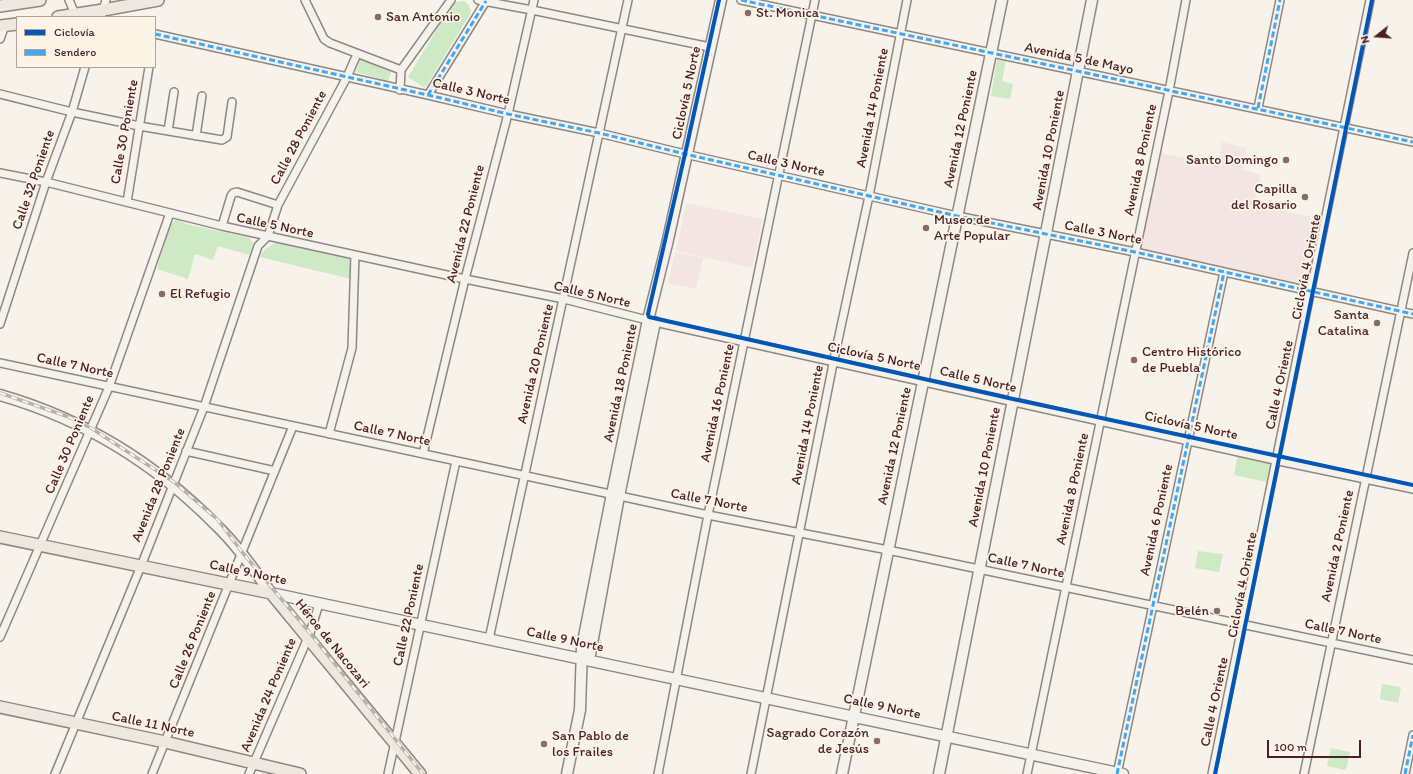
<!DOCTYPE html>
<html>
<head>
<meta charset="utf-8">
<style>
	body { margin:0 }
	#map { position:relative; width:1413px; height:774px; overflow:hidden; background:#f7f3ea; font-family:Itim,sans-serif }
	canvas { display:block }
	.legend { position:absolute; left:16px; top:16px; width:140px; height:52px; box-sizing:border-box; background:#fcf5e5; border:1px solid #b59f9b; margin:0; padding:5px 7px; list-style:none; font-size:12px; color:#4a1f2b }
	.legend li { display:flex; align-items:center; gap:8px; height:20px }
	.legend b { width:20px; border:1px solid #b59f9b }
	.north { position:absolute; left:1357px; top:16px; width:40px; height:40px; -webkit-text-stroke:3px #fcf5e5; paint-order:stroke; rotate:253deg; font-size:11px; font-weight:700; line-height:16px; text-align:center; color:#4a1f2b }
	.north::after { content:''; display:block; margin:auto; width:14px; height:18px; background:#4a1f2b; clip-path:polygon(50% 0,100% 100%,50% 72%,0 100%) }
	.scale { position:absolute; left:1267px; top:740px; width:94px; height:18px; box-sizing:border-box; border:2px solid #4a1f2b; border-top:0; padding-left:5px; font-size:12px; line-height:14px; white-space:nowrap; color:#4a1f2b; -webkit-text-stroke:3px #fcf5e5; paint-order:stroke }
</style>
</head>
<body>
<div id="map">
<canvas width="1413" height="774"></canvas>
<ul class="legend">
<li><b style="height:5px;background:#0057b8"></b>Ciclovía</li>
<li><b style="height:5px;background:#3fa9f5"></b>Sendero</li>
</ul>
<div class="north">N</div>
<div class="scale">100 m</div>
</div>
<script>
const ctx = document.querySelector('canvas').getContext('2d');
ctx.lineJoin = 'round';
function fillPath(path, color) {
  ctx.fillStyle = color;
  ctx.fill(path, 'evenodd');
}
function strokePath(path, color, width, dash) {
  ctx.strokeStyle = color;
  ctx.lineWidth = width;
  ctx.lineCap = dash ? 'butt' : 'round';
  ctx.setLineDash(dash || []);
  ctx.stroke(path);
}
function drawText(font, color, halo, rows, align = 'center') {
  ctx.font = font + ' Itim,sans-serif';
  ctx.lineWidth = 3.5;
  ctx.setLineDash([]);
  ctx.textBaseline = 'middle';
  ctx.strokeStyle = halo;
  ctx.fillStyle = color;
  for (const [text, x, y, turn = 0] of rows) {
    ctx.save();
    ctx.translate(x, y);
    ctx.rotate((+turn || 0) * Math.PI / 180);
    ctx.textAlign = isNaN(turn) ? turn : align;
    if (halo) ctx.strokeText(text, 0, 0);
    ctx.fillText(text, 0, 0);
    ctx.restore();
  }
}
fillPath(new Path2D(`
	M 1222,142 L 1247,148 L 1243,170 L 1261,175 L 1255,205 L 1322,219 L 1308,286 L 1140,250 L 1161,153 L 1217,165 Z
	M 686,203 L 763,219 L 752,268 L 676,251 Z
	M 675,252 L 703,258 L 696,289 L 668,283 Z`), '#f3e6e2');
fillPath(new Path2D(`
	M 464,1 L 469,5 L 471,13 L 425,88 L 408,77 L 451,6 L 456,2 Z
	M 360,60 L 392,70 L 388,81 L 356,72 Z
	M 997,60 L 1006,61 L 1002,81 L 1013,84 L 1010,99 L 991,96 Z
	M 177,219 L 186,224 L 250,238 L 253,243 L 249,255 L 218,246 L 213,260 L 195,254 L 188,279 L 157,269 L 170,225 Z
	M 278,242 L 350,256 L 353,259 L 351,279 L 260,257 C 263,249 270,245 278,242 Z
	M 1238,453 L 1271,460 L 1266,482 L 1234,475 Z
	M 1198,551 L 1223,554 L 1219,572 L 1195,568 Z
	M 1382,684 L 1401,687 L 1398,703 L 1380,699 Z
	M 1331,748 L 1350,752 L 1346,770 L 1327,766 Z`), '#cdeac4');
const street = new Path2D(`
	M 69,0 L 75,14 L 77,15
	M 305,0 L 324,39 L 330,43 L 401,70
	M 478,0 L 532,10 L 710,47
	M 741,0 L 1413,142
	M 101,17 L 106,0
	M 155,34 L 428,95 L 508,114 L 599,133 L 685,154 L 957,216 L 1135,252 L 1413,314
	M 0,39 L 5,25
	M 400,90 L 401,70 L 451,0
	M 0,94 L 72,112 L 139,126 L 222,140 L 227,137 L 232,102
	M 428,95 L 486,1
	M 1258,108 L 1280,0
	M 168,131 L 174,92
	M 196,136 L 202,96
	M 0,173 L 46,182 L 222,226 L 465,279 L 564,299 L 655,322 L 1279,461 L 1413,489
	M 127,202 L 149,67
	M 222,226 L 231,196 L 233,193 L 237,192 L 278,205
	M 0,324 L 46,182 L 72,112 L 85,67
	M 0,363 L 708,515 L 888,550 L 1413,660
	M 329,434 L 352,348 L 355,255
	M 186,451 L 275,471
	M 423,454 L 465,279 L 508,114 L 534,0
	M 0,637 L 109,387 L 170,213
	M 489,639 L 628,0
	M 55,774 L 141,566 L 204,407 L 258,246 L 268,236 L 278,205 L 347,77 L 357,54
	M 152,774 L 293,426
	M 249,774 L 310,633 L 319,604
	M 388,774 L 456,461
	M 658,774 L 708,515 L 815,0
	M 751,774 L 834,359 L 869,196 L 907,0
	M 1027,774 L 1169,91 L 1186,0
	M 1117,774 L 1224,272
	M 1212,774 L 1370,0
	M 1304,774 L 1413,253
	M 1405,774 L 1413,735`);
const secondary = new Path2D(`
	M 0,395 C 84,419 155,463 216,525 C 237,545 254,570 271,593 L 1123,774
	M 589,660 L 619,496 L 655,322
	M 567,774 L 580,710 L 582,647 L 612,494 L 648,320 L 667,244 L 721,0
	M 842,774 L 1002,0
	M 939,774 C 990,516 1041,258 1092,0`);
const primary = new Path2D(`
	M 0,6 L 40,0
	M 58,17 L 103,10 L 158,0
	M 0,26 L 17,24
	M 0,537 L 271,593 L 420,774
	M 0,707 L 165,742 L 300,774`);
strokePath(street, '#908684', 10);
strokePath(secondary, '#908684', 13);
strokePath(primary, '#908684', 14);
strokePath(street, '#f5f2ec', 7);
strokePath(secondary, '#f5f2ec', 10);
strokePath(primary, '#eee9df', 11);
const rail = new Path2D(`
	M 0,393 L 66,416 L 91,428 L 174,482 L 218,520 L 242,552 L 310,633 L 423,774`);
strokePath(rail, '#b8b1ae', 3.5);
strokePath(rail, '#fcf5e5', 2, [6]);
strokePath(new Path2D(`
	M 741,0 L 1413,142
	M 155,34 L 428,95 L 508,114 L 599,133 L 685,154 L 957,216 L 1135,252 L 1413,314
	M 428,95 L 486,1
	M 1258,108 L 1280,0
	M 1117,774 L 1224,272
	M 1405,774 L 1413,735`), '#3fa9f5', 3, [6, 3]);
strokePath(new Path2D(`
	M 719,0 L 685,154 L 648,314 L 649,317 L 1013,399 L 1413,485
	M 1215,774 L 1372,0`), '#0057b8', 4);
for (const [x, y, r, color] of [
	[748,13,4,"#87696e"],
	[378,17,4,"#87696e"],
	[1286,160,4,"#87696e"],
	[1305,197,4,"#87696e"],
	[926,228,4,"#87696e"],
	[162,294,4,"#87696e"],
	[1377,323,4,"#87696e"],
	[1134,360,4,"#87696e"],
	[1217,611,4,"#87696e"],
	[877,741,4,"#87696e"],
	[544,744,4,"#87696e"]
]) {
  const dot = new Path2D();
  dot.arc(x, y, r, 0, 2 * Math.PI);
  ctx.fillStyle = color;
  ctx.fill(dot);
  strokePath(dot, '#fcf5e5', 1.5);
}
drawText('14px', '#4a1f2b', '#fcf5e5', [
	["St. Monica",756,13],
	["San Antonio",386,17],
	["Santo Domingo",1278,160,"right"],
	["Capilla",1297,189,"right"],
	["del Rosario",1297,205,"right"],
	["Museo de",934,220],
	["Arte Popular",934,236],
	["El Refugio",170,294],
	["Santa",1369,315,"right"],
	["Catalina",1369,331,"right"],
	["Centro Histórico",1142,352],
	["de Puebla",1142,368],
	["Belén",1209,611,"right"],
	["Sagrado Corazón",869,733,"right"],
	["de Jesús",869,749,"right"],
	["San Pablo de",552,736],
	["los Frailes",552,752]
], 'left');
drawText('14px', '#4a1f2b', '#fcf5e5', [
	["Avenida 5 de Mayo",1079,59,12],
	["Calle 3 Norte",471,92,13],
	["Ciclovía 5 Norte",687,93,-78],
	["Avenida 14 Poniente",873,108,-79],
	["Avenida 12 Poniente",961,129,-78],
	["Calle 30 Poniente",125,132,-80],
	["Calle 28 Poniente",299,138,-62],
	["Avenida 10 Poniente",1049,150,-79],
	["Avenida 8 Poniente",1141,160,-78],
	["Calle 3 Norte",786,164,13],
	["Calle 32 Poniente",34,180,-71],
	["Avenida 22 Poniente",466,224,-76],
	["Calle 5 Norte",275,226,12],
	["Calle 3 Norte",1103,233,11],
	["Ciclovía 4 Oriente",1307,267,-79],
	["Calle 5 Norte",592,295,13],
	["Ciclovía 5 Norte",874,357,12],
	["Avenida 20 Poniente",536,364,-77],
	["Calle 7 Norte",75,366,12],
	["Calle 5 Norte",978,380,13],
	["Avenida 18 Poniente",621,383,-78],
	["Calle 4 Oriente",1280,385,-78],
	["Avenida 16 Poniente",718,403,-78],
	["Avenida 14 Poniente",808,425,-79],
	["Ciclovía 5 Norte",1191,426,12],
	["Calle 7 Norte",392,434,12],
	["Calle 30 Poniente",70,445,-67],
	["Avenida 12 Poniente",895,446,-78],
	["Avenida 10 Poniente",985,467,-79],
	["Avenida 28 Poniente",159,485,-68],
	["Avenida 8 Poniente",1073,489,-78],
	["Calle 7 Norte",709,501,11],
	["Avenida 6 Poniente",1157,520,-78],
	["Avenida 2 Poniente",1338,546,-78],
	["Calle 7 Norte",1026,566,12],
	["Calle 9 Norte",248,573,12],
	["Ciclovía 4 Oriente",1243,585,-79],
	["Calle 22 Poniente",409,615,-78],
	["Calle 7 Norte",1343,632,12],
	["Calle 26 Poniente",193,640,-68],
	["Calle 9 Norte",565,640,12],
	["Héroe de Nacozari",332,644,51],
	["Avenida 24 Poniente",269,695,-67],
	["Calle 4 Oriente",1215,702,-78],
	["Calle 9 Norte",882,707,12],
	["Calle 11 Norte",153,725,12]
]);
</script>
</body>
</html>
